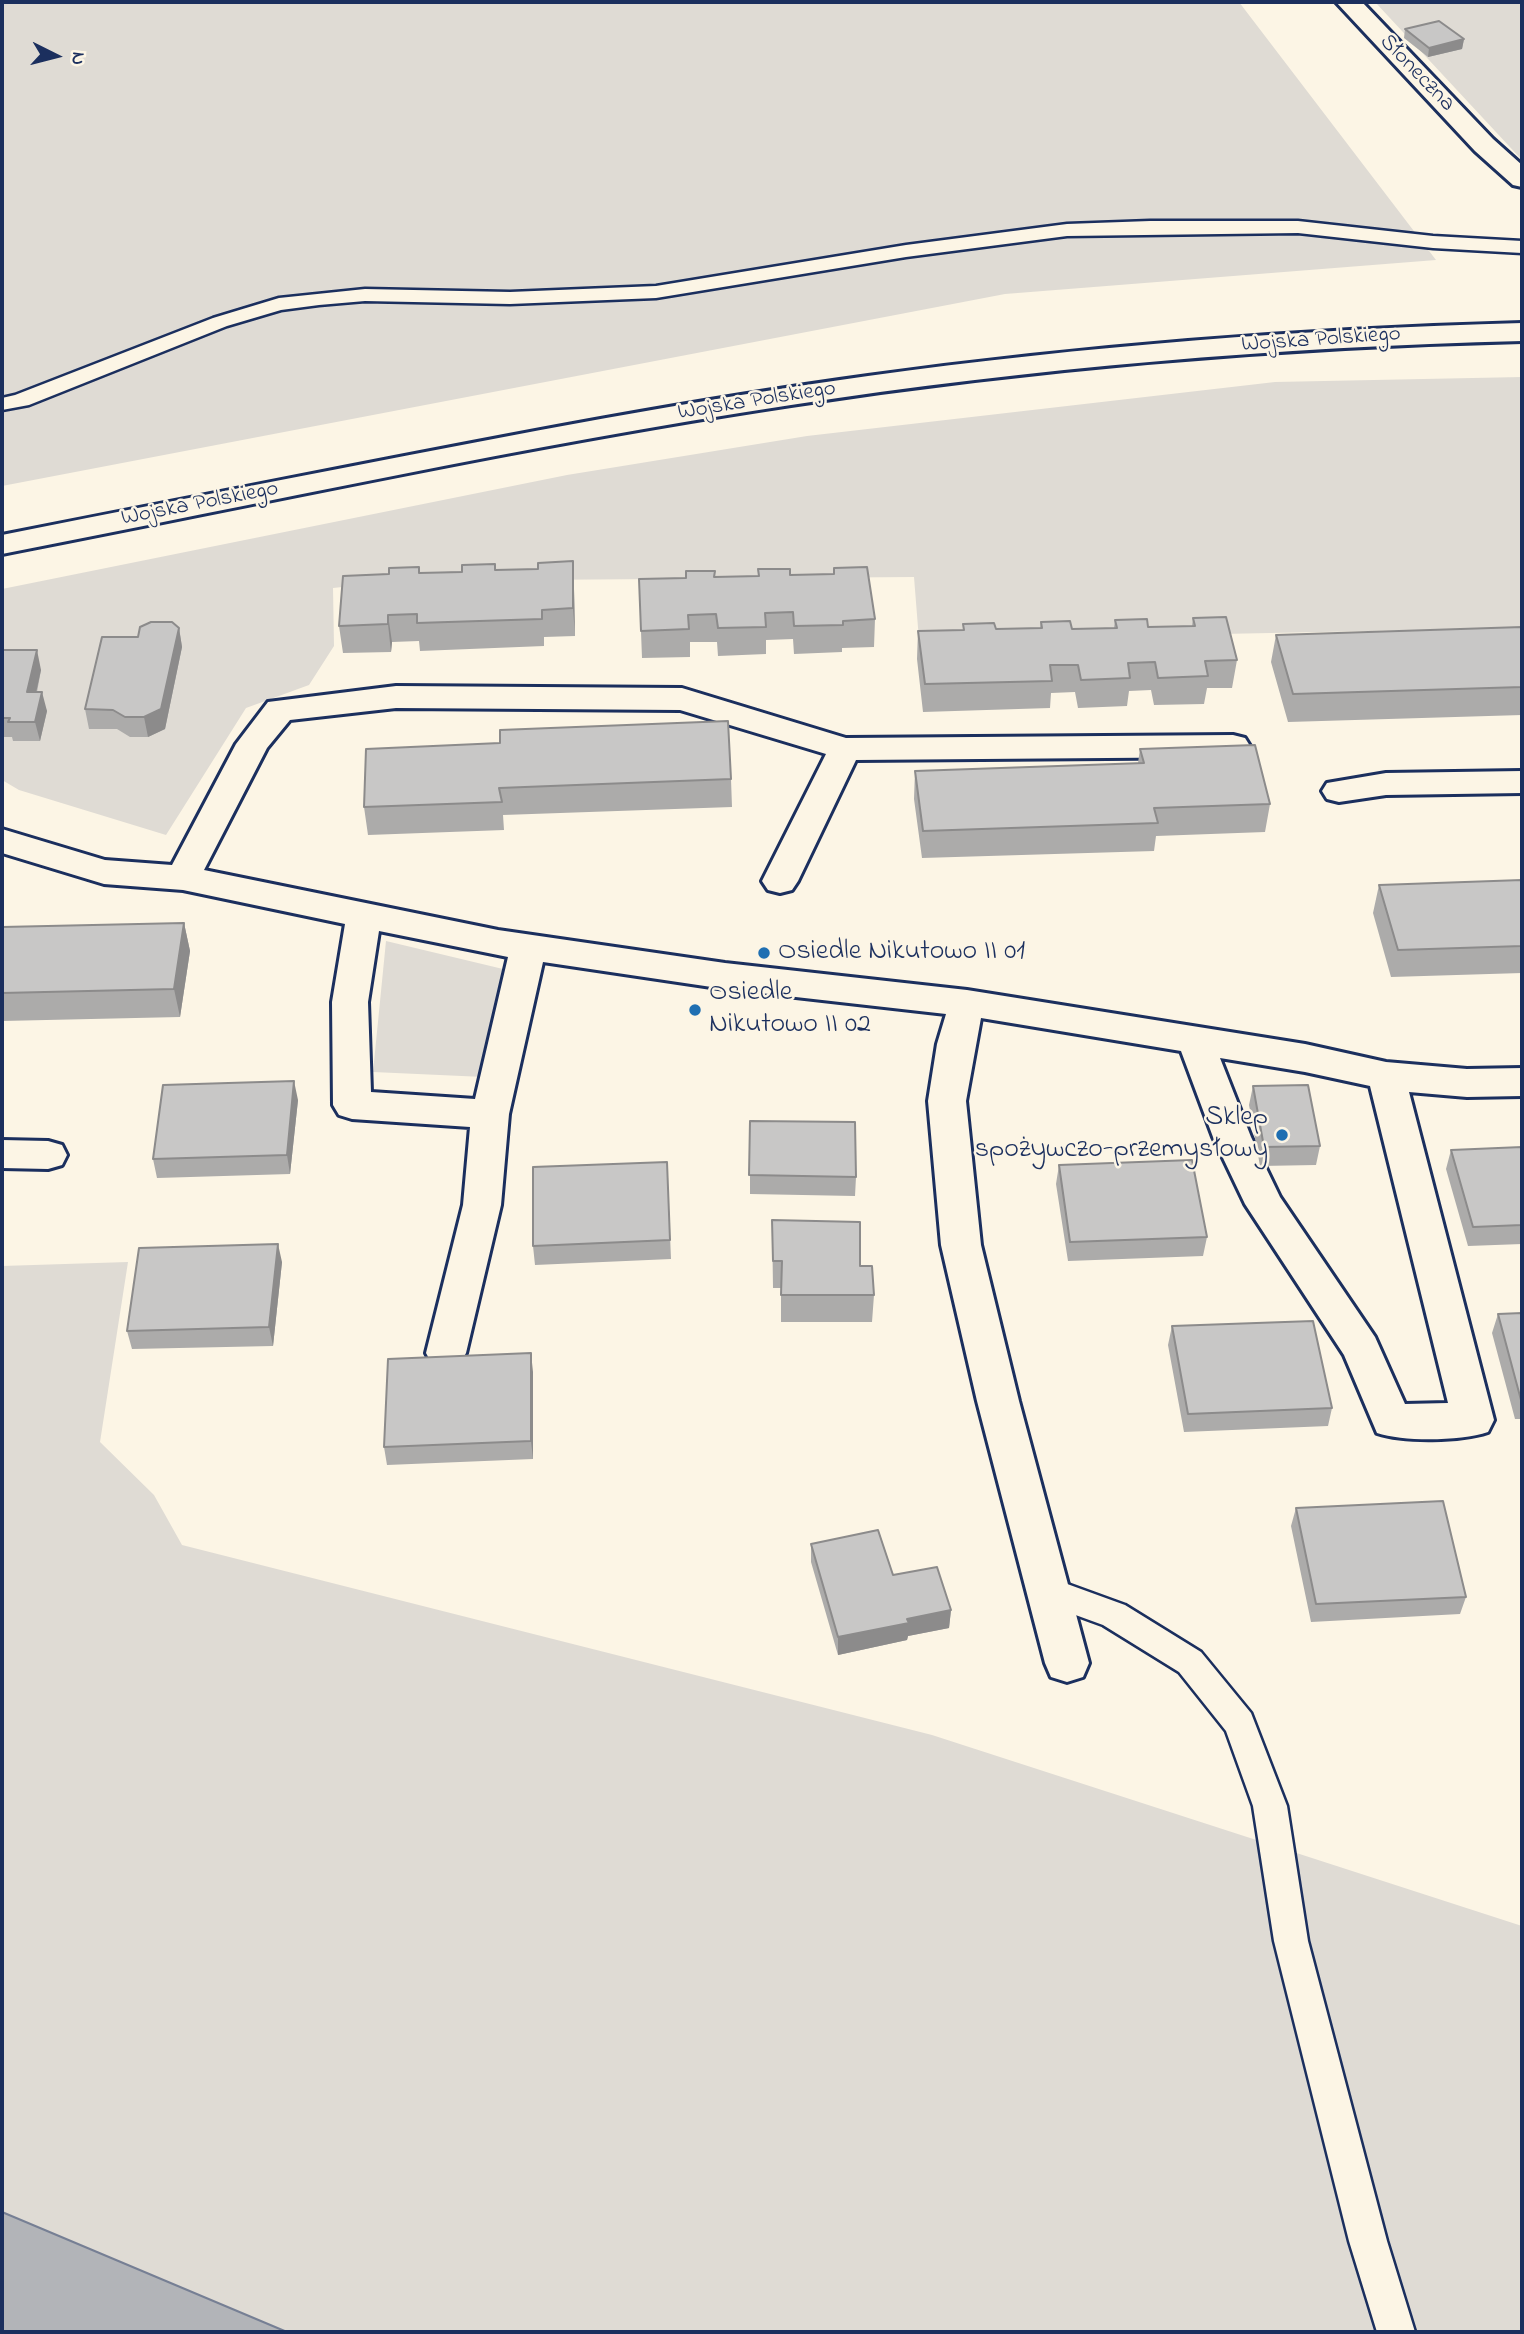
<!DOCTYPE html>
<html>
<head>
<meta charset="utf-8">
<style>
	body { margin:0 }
	#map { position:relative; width:1524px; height:2334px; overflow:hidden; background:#fcf5e5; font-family:"Indie Flower",sans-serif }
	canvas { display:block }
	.frame { position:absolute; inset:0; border:4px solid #1b2f5e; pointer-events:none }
	.north { position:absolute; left:21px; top:21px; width:70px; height:70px; -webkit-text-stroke:5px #fcf5e5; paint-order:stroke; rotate:96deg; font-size:19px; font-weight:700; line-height:28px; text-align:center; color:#1b2f5e }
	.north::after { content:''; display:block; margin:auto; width:24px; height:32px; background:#1b2f5e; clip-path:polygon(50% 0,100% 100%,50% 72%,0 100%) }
</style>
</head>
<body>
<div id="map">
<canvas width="1524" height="2334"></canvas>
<div class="frame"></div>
<div class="north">N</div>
</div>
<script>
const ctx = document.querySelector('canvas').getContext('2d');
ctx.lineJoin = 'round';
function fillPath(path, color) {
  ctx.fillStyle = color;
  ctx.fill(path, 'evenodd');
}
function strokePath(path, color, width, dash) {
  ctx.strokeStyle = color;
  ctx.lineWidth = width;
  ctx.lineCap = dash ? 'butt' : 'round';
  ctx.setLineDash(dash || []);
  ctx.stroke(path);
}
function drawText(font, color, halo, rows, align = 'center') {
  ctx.font = font + ' "Indie Flower",sans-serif';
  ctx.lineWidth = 5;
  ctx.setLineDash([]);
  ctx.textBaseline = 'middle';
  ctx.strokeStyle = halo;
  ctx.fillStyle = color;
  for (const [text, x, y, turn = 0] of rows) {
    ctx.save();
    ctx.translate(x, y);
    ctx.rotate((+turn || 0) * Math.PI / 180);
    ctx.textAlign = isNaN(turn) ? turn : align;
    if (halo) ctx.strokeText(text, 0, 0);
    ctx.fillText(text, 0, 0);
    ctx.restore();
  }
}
fillPath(new Path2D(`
	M 2,2 L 1239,2 L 1436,260 L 1005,294 L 2,486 Z
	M 1375,2 L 1522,2 L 1522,160 Z
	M 1522,377 L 1522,628 L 919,640 L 914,577 L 399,581 L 333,588 L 334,646 L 309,685 L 246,708 L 166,835 L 19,790 L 2,780 L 2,589 L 567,475 L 807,436 L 1275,382 Z
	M 386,941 L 503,969 L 484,1077 L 373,1072 Z
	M 128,1262 L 100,1442 L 154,1495 L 182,1545 L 932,1735 L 1522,1926 L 1522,2332 L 282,2332 L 2,2219 L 2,1266 Z`), '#dfdbd4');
const water = new Path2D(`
	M 2,2212 L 287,2332 L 2,2332 Z`);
fillPath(water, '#b2b4b8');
strokePath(water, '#767f94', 2);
const lane = new Path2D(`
	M 1150,221 L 1298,221 L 1433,236 L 1522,241 L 1522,253 L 1433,248 L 1298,233 L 1067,236 L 906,257 L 656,298 L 510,304 L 365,301 L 319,305 L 281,310 L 227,326 L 29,405 L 2,410 L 2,398 L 15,395 L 213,318 L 279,298 L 365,289 L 510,292 L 656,286 L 906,245 L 1067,224 Z
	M 1048,1577 L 1125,1605 L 1201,1652 L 1251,1713 L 1287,1806 L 1308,1941 L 1387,2241 L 1415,2332 L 1377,2332 L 1349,2241 L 1274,1941 L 1253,1806 L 1226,1731 L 1179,1672 L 1103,1625 L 1037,1601 L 1032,1591 L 1037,1581 Z`);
const street = new Path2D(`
	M 1336,2 L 1362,2 L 1493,139 L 1522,165 L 1522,187 L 1513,185 L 1475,151 Z
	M 396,686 L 682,688 L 846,738 L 1233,735 L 1245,738 L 1250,746 L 1245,754 L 1233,757 L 856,760 L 798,881 L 792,890 L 780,893 L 768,890 L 762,881 L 826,754 L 680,710 L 396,708 L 290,720 L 267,748 L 204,870 L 498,930 L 725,963 L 967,990 L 1305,1044 L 1386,1062 L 1467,1069 L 1522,1068 L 1522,1096 L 1467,1097 L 1409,1092 L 1494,1420 L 1488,1432 C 1461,1441 1404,1442 1377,1433 L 1344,1355 L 1245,1204 L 1213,1137 L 1181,1051 L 981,1018 L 966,1101 L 981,1245 L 1019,1401 L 1089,1663 L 1083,1677 L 1067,1682 L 1051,1677 L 1045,1663 L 977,1401 L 941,1245 L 928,1101 L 937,1044 L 946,1014 L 725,989 L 543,962 L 509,1114 L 501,1205 L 466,1353 L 460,1364 L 446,1369 L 432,1364 L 426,1353 L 463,1205 L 470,1127 L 352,1119 L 339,1115 L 333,1105 L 332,1002 L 345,924 L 183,890 L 104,884 L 2,853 L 2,829 L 105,860 L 172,865 L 236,744 L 268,702 ZM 379,931 L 508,957 L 475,1099 L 371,1092 L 368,1002 ZM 1220,1058 L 1305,1072 L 1370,1086 L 1448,1403 L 1405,1404 L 1375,1337 L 1280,1197 L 1251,1137 Z
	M 1522,771 L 1522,793 L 1386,795 L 1339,802 L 1327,799 L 1322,791 L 1327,783 L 1386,773 Z
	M 2,1140 L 48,1141 L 62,1145 L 67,1155 L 62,1165 L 48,1169 L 2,1168 Z`);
const secondary = new Path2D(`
	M 1522,323 L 1522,341 C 1277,347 1033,368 791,405 C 526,445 265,503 2,554 L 2,535 C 115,512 229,490 343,468 C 517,434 692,400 868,376 C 1085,346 1303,329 1522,323 Z`);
strokePath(lane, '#1b2f5e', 5);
strokePath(street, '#1b2f5e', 6);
strokePath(secondary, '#1b2f5e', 6);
fillPath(lane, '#fcf5e5');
fillPath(street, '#fcf5e5');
fillPath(secondary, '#fcf5e5');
fillPath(new Path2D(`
	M 1405,29 L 1464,39 L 1462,49 L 1428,57 L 1404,38 Z
	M 834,568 L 875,619 L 874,647 L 842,648 L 842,652 L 794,654 L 793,639 L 766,640 L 766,654 L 718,656 L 717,642 L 690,642 L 690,657 L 642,658 L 639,579 L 833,574 Z
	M 495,570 L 574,589 L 575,636 L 544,637 L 544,646 L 420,651 L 419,641 L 392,642 L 391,652 L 343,653 L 339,626 L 420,573 Z
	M 1193,618 L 1237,660 L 1232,688 L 1207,688 L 1204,704 L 1154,705 L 1151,690 L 1129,691 L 1127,706 L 1078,708 L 1075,692 L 1051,693 L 1050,708 L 923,712 L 917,659 L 918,631 L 963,630 L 963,624 L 996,629 L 1040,628 L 1041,622 L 1072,629 L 1114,628 L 1115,620 L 1148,627 L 1192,626 Z
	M 1522,627 L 1522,715 L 1288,722 L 1271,662 L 1276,635 Z
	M 179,628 L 182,647 L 165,729 L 148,737 L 130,737 L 117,729 L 89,729 L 85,709 L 138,637 Z
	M 2,650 L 41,670 L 37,692 L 47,711 L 40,741 L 13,741 L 12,737 L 2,737 Z
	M 366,749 L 731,779 L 732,807 L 503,815 L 504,830 L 368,835 L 364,807 Z
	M 1140,749 L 1270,804 L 1265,832 L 1156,836 L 1154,851 L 922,858 L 914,799 L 915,771 L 1138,763 Z
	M 1522,880 L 1522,973 L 1391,977 L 1373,913 L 1379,885 Z
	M 184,923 L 190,951 L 180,1017 L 2,1021 L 2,927 Z
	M 1253,1086 L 1320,1146 L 1316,1165 L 1260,1166 L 1249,1105 Z
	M 298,1100 L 290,1174 L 157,1178 L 153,1159 Z
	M 750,1121 L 856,1177 L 855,1196 L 750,1194 Z
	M 1522,1147 L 1522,1244 L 1468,1246 L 1446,1169 L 1451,1150 Z
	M 667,1162 L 671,1259 L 535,1265 L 533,1246 Z
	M 1059,1165 L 1207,1237 L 1203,1256 L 1068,1261 L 1056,1184 Z
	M 772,1220 L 860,1266 L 874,1295 L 872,1322 L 781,1322 L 781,1288 L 773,1288 Z
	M 282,1262 L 273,1346 L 132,1349 L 127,1331 Z
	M 1522,1313 L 1522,1419 L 1515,1419 L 1492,1333 L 1498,1314 Z
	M 1172,1326 L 1332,1408 L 1328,1426 L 1184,1432 L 1168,1345 Z
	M 533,1372 L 533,1459 L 387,1465 L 384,1447 Z
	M 1296,1508 L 1466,1597 L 1460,1614 L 1311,1622 L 1291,1526 Z
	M 811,1544 L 893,1575 L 951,1610 L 949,1628 L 908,1636 L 907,1640 L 838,1655 L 811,1562 Z`), '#acabaa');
fillPath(new Path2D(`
	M 1470,2 L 1482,2 L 1469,4 Z
	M 1464,39 L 1462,49 L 1428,57 L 1429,48 Z
	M 573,561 L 574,589 L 575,636 L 573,608 Z
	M 388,615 L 392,642 L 391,652 L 388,624 Z
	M 179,628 L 182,647 L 165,729 L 148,737 L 144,717 Z
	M 37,650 L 41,670 L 32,711 L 27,692 Z
	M 42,692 L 47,711 L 40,741 L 35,722 Z
	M 184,923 L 190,951 L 180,1017 L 174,989 Z
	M 294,1081 L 298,1100 L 290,1174 L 287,1155 Z
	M 278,1244 L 282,1262 L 273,1346 L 269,1327 Z
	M 531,1353 L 533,1372 L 533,1459 L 531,1441 Z
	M 951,1610 L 949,1628 L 908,1636 L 907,1640 L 838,1655 L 838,1637 L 907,1619 Z`), '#8c8b8b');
const building = new Path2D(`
	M 1439,21 L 1464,39 L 1429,48 L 1405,29 Z
	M 573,561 L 573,608 L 542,610 L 542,619 L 417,623 L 417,614 L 388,615 L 388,624 L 339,626 L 343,576 L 389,574 L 389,568 L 419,567 L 419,573 L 462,572 L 462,565 L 495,564 L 495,570 L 538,569 L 538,563 Z
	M 867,567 L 875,619 L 843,621 L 843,625 L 794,626 L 793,612 L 765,613 L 766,627 L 718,628 L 716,614 L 688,615 L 689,629 L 641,631 L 639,579 L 686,578 L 686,571 L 715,571 L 714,577 L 759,576 L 758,569 L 790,569 L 790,575 L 834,574 L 834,568 Z
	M 1226,617 L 1237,660 L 1205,661 L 1208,676 L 1158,678 L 1155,662 L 1128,663 L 1130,678 L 1081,680 L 1078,665 L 1050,665 L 1052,681 L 925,684 L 918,631 L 964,630 L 963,624 L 994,623 L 996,629 L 1042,628 L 1041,622 L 1070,621 L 1072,629 L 1117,628 L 1115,620 L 1147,619 L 1148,627 L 1195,626 L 1193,618 Z
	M 151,622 L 172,622 L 179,628 L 161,709 L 144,717 L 125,717 L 113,710 L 85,709 L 102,637 L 138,637 L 140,627 Z
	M 1522,627 L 1522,687 L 1293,694 L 1276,635 Z
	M 2,650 L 37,650 L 27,692 L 42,692 L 35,722 L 8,722 L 10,718 L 2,718 Z
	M 728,721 L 731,779 L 499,788 L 502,802 L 364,807 L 366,749 L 500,743 L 500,730 Z
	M 1255,745 L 1270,804 L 1154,808 L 1158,823 L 923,831 L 915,771 L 1144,763 L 1140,749 Z
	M 1522,880 L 1522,946 L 1398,950 L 1379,885 Z
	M 184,923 L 174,989 L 2,993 L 2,927 Z
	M 294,1081 L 287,1155 L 153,1159 L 163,1085 Z
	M 1308,1085 L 1320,1146 L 1264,1147 L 1253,1086 Z
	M 750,1121 L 855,1122 L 856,1177 L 749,1175 Z
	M 1522,1147 L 1522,1225 L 1473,1227 L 1451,1150 Z
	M 1192,1160 L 1207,1237 L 1070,1242 L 1059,1165 Z
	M 667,1162 L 670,1240 L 533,1246 L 533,1167 Z
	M 772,1220 L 860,1222 L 860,1266 L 872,1266 L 874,1295 L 781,1295 L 782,1261 L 773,1261 Z
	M 278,1244 L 269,1327 L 127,1331 L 139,1248 Z
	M 1522,1313 L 1522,1400 L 1521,1400 L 1498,1314 Z
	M 1313,1321 L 1332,1408 L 1188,1414 L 1172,1326 Z
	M 531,1353 L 531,1441 L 384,1447 L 388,1359 Z
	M 1443,1501 L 1466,1597 L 1316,1604 L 1296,1508 Z
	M 878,1530 L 893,1575 L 937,1567 L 951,1610 L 907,1619 L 909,1623 L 838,1637 L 811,1544 Z`);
fillPath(building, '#c8c7c6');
strokePath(building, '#8c8b8b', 2);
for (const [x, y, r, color] of [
	[764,953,7,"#1f6fb2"],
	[695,1010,7,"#1f6fb2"],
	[1282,1135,7,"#1f6fb2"]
]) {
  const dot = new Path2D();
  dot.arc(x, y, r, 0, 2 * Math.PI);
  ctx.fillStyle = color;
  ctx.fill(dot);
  strokePath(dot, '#fcf5e5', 2.5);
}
drawText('23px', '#1b2f5e', '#fcf5e5', [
	["Słoneczna",1416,74,46],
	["Wojska Polskiego",1321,341,-4],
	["Wojska Polskiego",757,402,-9],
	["Wojska Polskiego",200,505,-11]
]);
drawText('28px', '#1b2f5e', '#fcf5e5', [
	["Osiedle Nikutowo II 01",778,953],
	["Osiedle",709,994],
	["Nikutowo II 02",709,1026],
	["Sklep",1268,1119,"right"],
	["spożywczo-przemysłowy",1268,1151,"right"]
], 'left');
</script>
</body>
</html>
